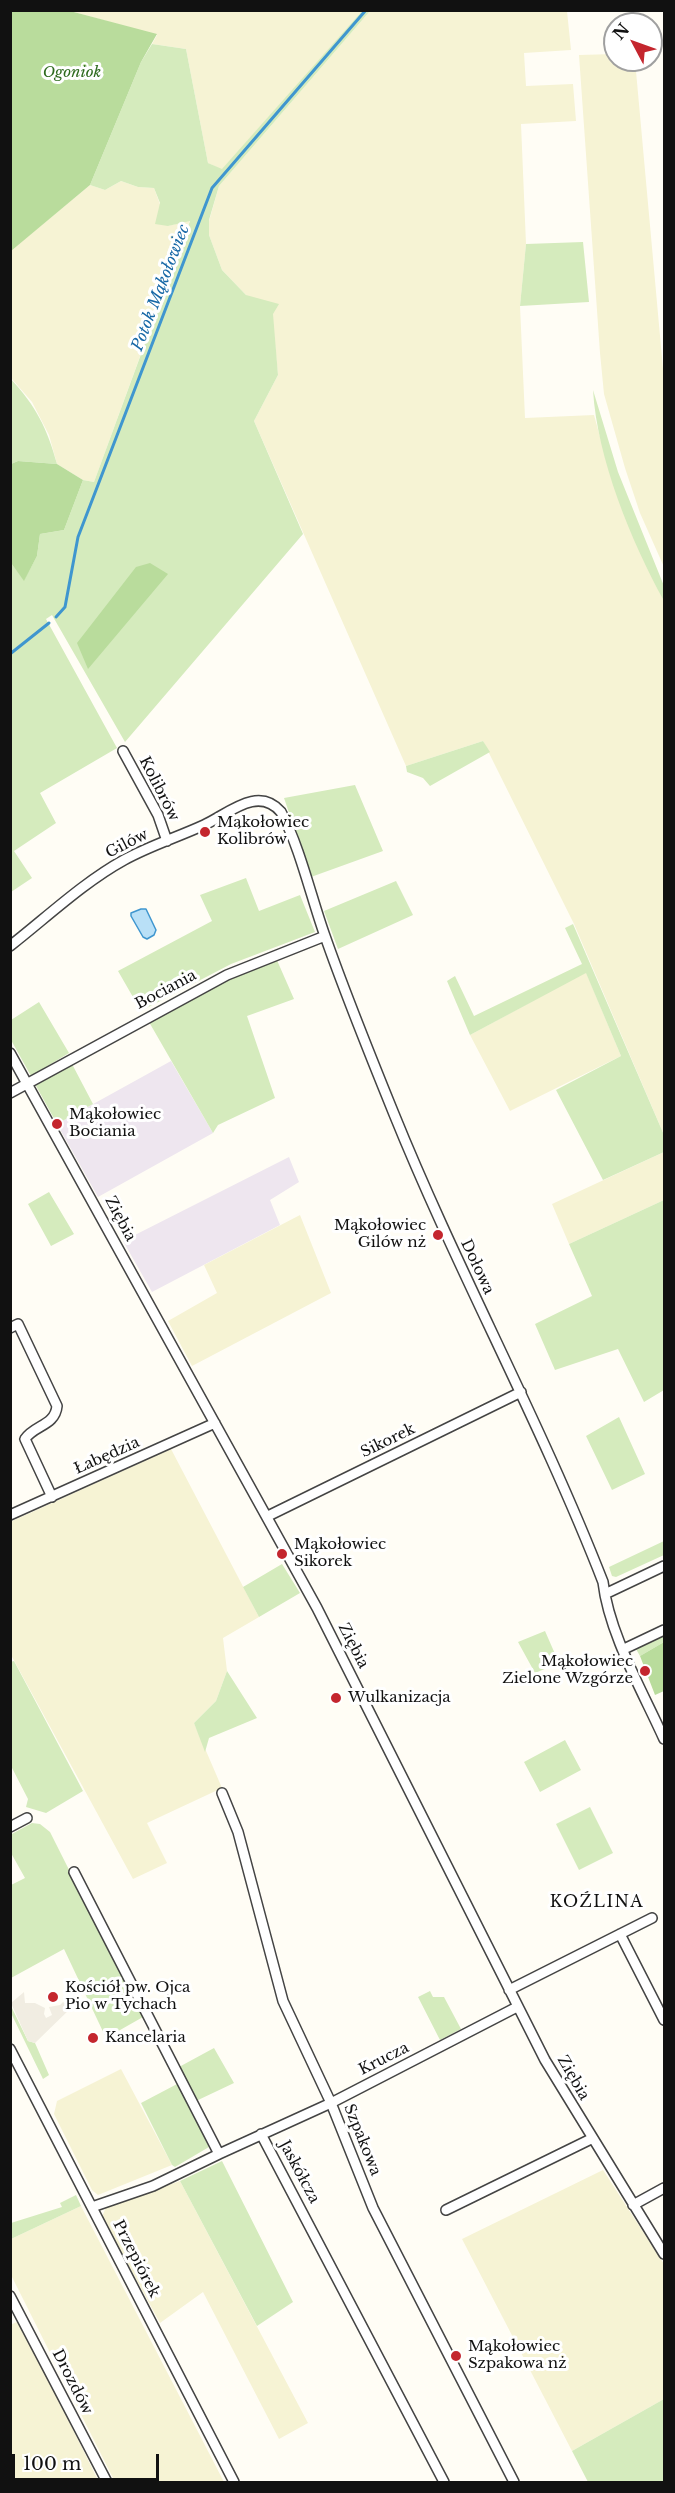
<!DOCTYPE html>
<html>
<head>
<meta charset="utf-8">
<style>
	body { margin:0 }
	#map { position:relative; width:675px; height:2493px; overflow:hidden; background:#fffdf5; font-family:"Libre Baskerville",serif }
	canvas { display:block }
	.frame { position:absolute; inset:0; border:12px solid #111; pointer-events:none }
	.north { position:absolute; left:603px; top:12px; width:60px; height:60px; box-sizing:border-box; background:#fff; border:2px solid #a0a0a0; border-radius:50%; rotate:311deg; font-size:16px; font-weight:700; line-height:24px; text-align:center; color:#111 }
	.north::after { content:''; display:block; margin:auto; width:21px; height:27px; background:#c4262e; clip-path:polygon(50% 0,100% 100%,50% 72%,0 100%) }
	.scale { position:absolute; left:12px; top:2454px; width:147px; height:27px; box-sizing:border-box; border:3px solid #111; border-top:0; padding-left:8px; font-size:18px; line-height:21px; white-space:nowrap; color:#111; -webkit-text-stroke:4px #fff; paint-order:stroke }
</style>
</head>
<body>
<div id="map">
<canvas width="675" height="2493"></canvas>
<div class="frame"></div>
<div class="north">N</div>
<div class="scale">100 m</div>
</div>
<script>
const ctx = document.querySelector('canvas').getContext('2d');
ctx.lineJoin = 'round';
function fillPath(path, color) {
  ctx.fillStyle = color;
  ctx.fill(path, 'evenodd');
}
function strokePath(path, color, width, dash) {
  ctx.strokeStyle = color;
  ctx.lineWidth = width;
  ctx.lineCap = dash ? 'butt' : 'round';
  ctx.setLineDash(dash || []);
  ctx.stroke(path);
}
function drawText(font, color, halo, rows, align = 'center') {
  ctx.font = font + ' "Libre Baskerville",serif';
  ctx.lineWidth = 6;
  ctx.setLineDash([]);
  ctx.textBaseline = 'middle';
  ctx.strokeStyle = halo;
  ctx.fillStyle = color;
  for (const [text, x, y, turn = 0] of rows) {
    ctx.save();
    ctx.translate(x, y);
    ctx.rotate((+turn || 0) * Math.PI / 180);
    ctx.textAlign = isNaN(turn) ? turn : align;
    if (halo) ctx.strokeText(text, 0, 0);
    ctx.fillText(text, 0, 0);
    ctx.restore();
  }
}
fillPath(new Path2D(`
	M 171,1061 L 213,1133 L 98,1197 L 57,1124 Z
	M 289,1157 L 299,1182 L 270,1200 L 280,1225 L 152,1292 L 123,1241 Z`), '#eee6ef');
fillPath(new Path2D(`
	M 70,11 L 362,11 L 222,170 L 208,163 L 186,49 L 152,44 L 157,35 Z
	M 370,11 L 567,11 L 571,50 L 524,53 L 526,86 L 573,84 L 576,121 L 521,124 L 526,244 L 520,306 L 525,418 L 594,415 L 610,473 L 633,534 L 664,601 L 664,1135 L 574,924 L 483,741 L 406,766 L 254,421 L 278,375 L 272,314 L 246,295 L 222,270 L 209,235 L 209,221 L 219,186 Z
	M 615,54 L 615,60 L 635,60 L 664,380 L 664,567 L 640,513 L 625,468 L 604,394 L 600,353 L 579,55 Z
	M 121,181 L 138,187 L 154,188 L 168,226 L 190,220 L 94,482 L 83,480 L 57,464 L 49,435 L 32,402 L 11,378 L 10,251 L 90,185 L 105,190 Z
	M 586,972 L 621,1056 L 510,1111 L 470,1035 Z
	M 664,1152 L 664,1200 L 569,1244 L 552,1204 Z
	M 300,1215 L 331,1293 L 192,1366 L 168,1321 L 217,1293 L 204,1265 Z
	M 171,1449 L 259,1617 L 223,1638 L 227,1671 L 216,1701 L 194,1723 L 222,1788 L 147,1823 L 167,1863 L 133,1879 L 11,1655 L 10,1522 Z
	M 121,2069 L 172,2165 L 98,2195 L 92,2190 L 54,2114 L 57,2101 Z
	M 603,2170 L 664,2264 L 664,2399 L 572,2451 L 462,2239 Z
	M 180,2181 L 308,2423 L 279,2439 L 203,2292 L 160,2323 L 102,2217 L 106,2207 Z
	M 81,2206 L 224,2482 L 115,2482 L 11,2275 L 11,2239 Z
	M 19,2321 L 99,2482 L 11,2482 L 10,2325 Z`), '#f6f3d4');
fillPath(new Path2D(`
	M 362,11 L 370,11 L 219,186 L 209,220 L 209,235 L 222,270 L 246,295 L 279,304 L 273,314 L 278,375 L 254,421 L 303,534 L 125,742 L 52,615 L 46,619 L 117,748 L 40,793 L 56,823 L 14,851 L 32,878 L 11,892 L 11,563 L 24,580 L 37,556 L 40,534 L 64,530 L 83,480 L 94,482 L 190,221 L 168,226 L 155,224 L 160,203 L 154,188 L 138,187 L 121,181 L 105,190 L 90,185 L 141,62 L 152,44 L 186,49 L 208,163 L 222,169 Z
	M 583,242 L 589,302 L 520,306 L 526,244 Z
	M 10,378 C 36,406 47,428 57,464 L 18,461 L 11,464 Z
	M 593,390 L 618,472 L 664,586 L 664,601 C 631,541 597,458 593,390 Z
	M 483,741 L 490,752 L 430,786 L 423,778 L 407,772 L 406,766 Z
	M 355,785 L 383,851 L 311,877 L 284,798 Z
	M 246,878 L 259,911 L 300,895 L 315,932 L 231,964 L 141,1011 L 118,971 L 212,921 L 200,895 Z
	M 396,881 L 413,915 L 338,949 L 324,911 Z
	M 573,924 L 664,1135 L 664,1152 L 603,1180 L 556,1090 L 621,1056 L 586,973 L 470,1035 L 447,981 L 455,976 L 474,1016 L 582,964 L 565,928 Z
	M 276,958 L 294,999 L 247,1016 L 275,1098 L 218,1125 L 213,1133 L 149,1022 L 235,976 Z
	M 39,1002 L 69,1053 L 31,1076 L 11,1040 L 11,1020 Z
	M 72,1064 L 93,1104 L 57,1124 L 35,1084 Z
	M 49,1192 L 74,1234 L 51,1246 L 28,1204 Z
	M 664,1200 L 664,1390 L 644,1402 L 618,1349 L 555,1370 L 535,1324 L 592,1296 L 569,1244 Z
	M 619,1417 L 645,1474 L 612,1490 L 586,1436 Z
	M 664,1541 L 664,1555 L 616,1577 L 612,1576 L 609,1567 Z
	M 282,1564 L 300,1593 L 259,1617 L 243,1587 Z
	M 545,1631 L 559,1663 L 535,1673 L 518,1642 Z
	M 664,1636 L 664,1642 L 640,1656 L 636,1649 Z
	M 14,1661 L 83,1791 L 46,1813 L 26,1807 L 28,1799 L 11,1766 L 10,1662 Z
	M 227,1671 L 257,1718 L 209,1738 L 205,1752 L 194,1723 L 216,1701 Z
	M 565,1740 L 581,1770 L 540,1792 L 524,1762 Z
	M 590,1807 L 613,1853 L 579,1870 L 556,1824 Z
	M 32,1823 L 40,1824 L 50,1832 L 143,2017 L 106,2038 L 64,1949 L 11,1978 L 11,1885 L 25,1878 L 11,1853 L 10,1835 Z
	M 430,1991 L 433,1997 L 444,1997 L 461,2029 L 440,2040 L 418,1997 Z
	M 10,2004 L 28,2041 L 35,2043 L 49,2075 L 43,2079 L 11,2013 Z
	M 214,2048 L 234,2083 L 196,2101 L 179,2067 Z
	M 179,2083 L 209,2147 L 175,2167 L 172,2165 L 141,2103 Z
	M 222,2161 L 293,2302 L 257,2326 L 180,2181 Z
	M 76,2195 L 81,2206 L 11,2239 L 11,2223 L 62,2207 L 60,2203 Z
	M 664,2399 L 664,2482 L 588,2482 L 572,2451 Z`), '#d5ebbd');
fillPath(new Path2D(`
	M 11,10 L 70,11 L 157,34 L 141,62 L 90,185 L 11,251 Z
	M 18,461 L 57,464 L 83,480 L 64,530 L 40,534 L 37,556 L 24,581 L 11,563 L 11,464 Z
	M 150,563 L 168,574 L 88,669 L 77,643 L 136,567 Z
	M 664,1642 L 664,1691 L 655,1695 L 640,1656 Z`), '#b9dc9c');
fillPath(new Path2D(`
	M 24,1992 L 25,2003 L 35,2003 L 45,2008 L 44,2014 L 46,2018 L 52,2015 L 49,2007 L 60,2005 L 63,2002 L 67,2005 L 70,2001 L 73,2006 L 35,2043 L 28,2041 L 11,2003 Z`), '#f1ede2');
const water = new Path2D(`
	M 141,909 L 146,909 L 156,930 L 154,935 L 147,939 L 143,937 L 131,916 L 131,913 Z`);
fillPath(water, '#b9e0f7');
strokePath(water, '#3f96cf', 1.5);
strokePath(new Path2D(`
	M 56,617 L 65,607 L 78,537 L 212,188 L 366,10
	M 10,654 L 49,623`), '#3f96cf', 3);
const street = new Path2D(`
	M 123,751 L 158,815 L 167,841
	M 10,946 C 47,917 84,882 124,860 C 149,846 178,837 204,825 C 228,814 258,785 281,812 C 300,847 311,897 325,936 C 346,996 370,1055 394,1114 C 458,1272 541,1423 603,1582 C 609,1634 643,1692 664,1739
	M 10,1053 L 317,1608 L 545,2060 L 664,2254
	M 10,1093 L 227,975 L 325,936
	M 10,1328 L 18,1324 L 57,1406 C 55,1426 34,1425 25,1439 L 52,1497
	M 10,1515 L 215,1423
	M 268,1516 L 521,1392
	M 605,1594 L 664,1566
	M 624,1649 L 664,1630
	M 222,1793 L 238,1832 L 283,2001 L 331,2103 L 373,2208 L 514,2482
	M 10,1827 L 27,1818
	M 74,1872 L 219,2154 L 331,2103 L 517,2007
	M 620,1934 L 664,2020
	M 509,1990 L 652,1918
	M 10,2049 L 234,2482
	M 261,2134 L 444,2482
	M 633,2205 L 664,2188
	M 92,2207 L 153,2186 L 219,2154
	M 446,2210 L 591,2139
	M 10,2296 L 107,2482`);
strokePath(street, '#444', 12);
strokePath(street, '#fff', 9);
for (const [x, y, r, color] of [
	[205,832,6,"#c4262e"],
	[57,1124,6,"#c4262e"],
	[438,1235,6,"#c4262e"],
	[282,1554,6,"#c4262e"],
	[645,1671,6,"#c4262e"],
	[336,1698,6,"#c4262e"],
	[53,1997,6,"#c4262e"],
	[93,2038,6,"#c4262e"],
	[456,2356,6,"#c4262e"]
]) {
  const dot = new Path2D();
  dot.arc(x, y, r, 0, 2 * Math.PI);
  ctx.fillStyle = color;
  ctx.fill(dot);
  strokePath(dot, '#fff', 2);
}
drawText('italic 15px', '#2f6b1f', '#fff', [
	["Ogoniok",72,73]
]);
drawText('15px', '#111', '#fff', [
	["Kolibrów",159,789,63],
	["Gilów",127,844,-27],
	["Bociania",166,990,-28],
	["Ziębia",120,1219,62],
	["Dołowa",477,1267,65],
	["Sikorek",388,1441,-26],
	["Łabędzia",107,1456,-24],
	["Ziębia",353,1646,63],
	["Krucza",384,2059,-27],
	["Ziębia",573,2078,60],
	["Szpakowa",362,2140,68],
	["Jaskółcza",299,2172,62],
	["Przepiórek",136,2259,63],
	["Drozdów",72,2382,63]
]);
drawText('15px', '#111', '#fff', [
	["Mąkołowiec",217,823],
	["Kolibrów",217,840],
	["Mąkołowiec",69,1115],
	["Bociania",69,1132],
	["Mąkołowiec",426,1226,"right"],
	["Gilów nż",426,1243,"right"],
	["Mąkołowiec",294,1545],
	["Sikorek",294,1562],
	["Mąkołowiec",633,1662,"right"],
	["Zielone Wzgórze",633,1679,"right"],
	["Wulkanizacja",348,1698],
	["Kościół pw. Ojca",65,1988],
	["Pio w Tychach",65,2005],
	["Kancelaria",105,2038],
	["Mąkołowiec",468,2347],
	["Szpakowa nż",468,2364]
], 'left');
drawText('italic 16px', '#1768a6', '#fff', [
	["Potok Mąkołowiec",161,288,-69]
]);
ctx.letterSpacing = '1.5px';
drawText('16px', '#111', '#fff', [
	["KOŹLINA",597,1902]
]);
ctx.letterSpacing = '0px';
</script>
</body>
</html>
